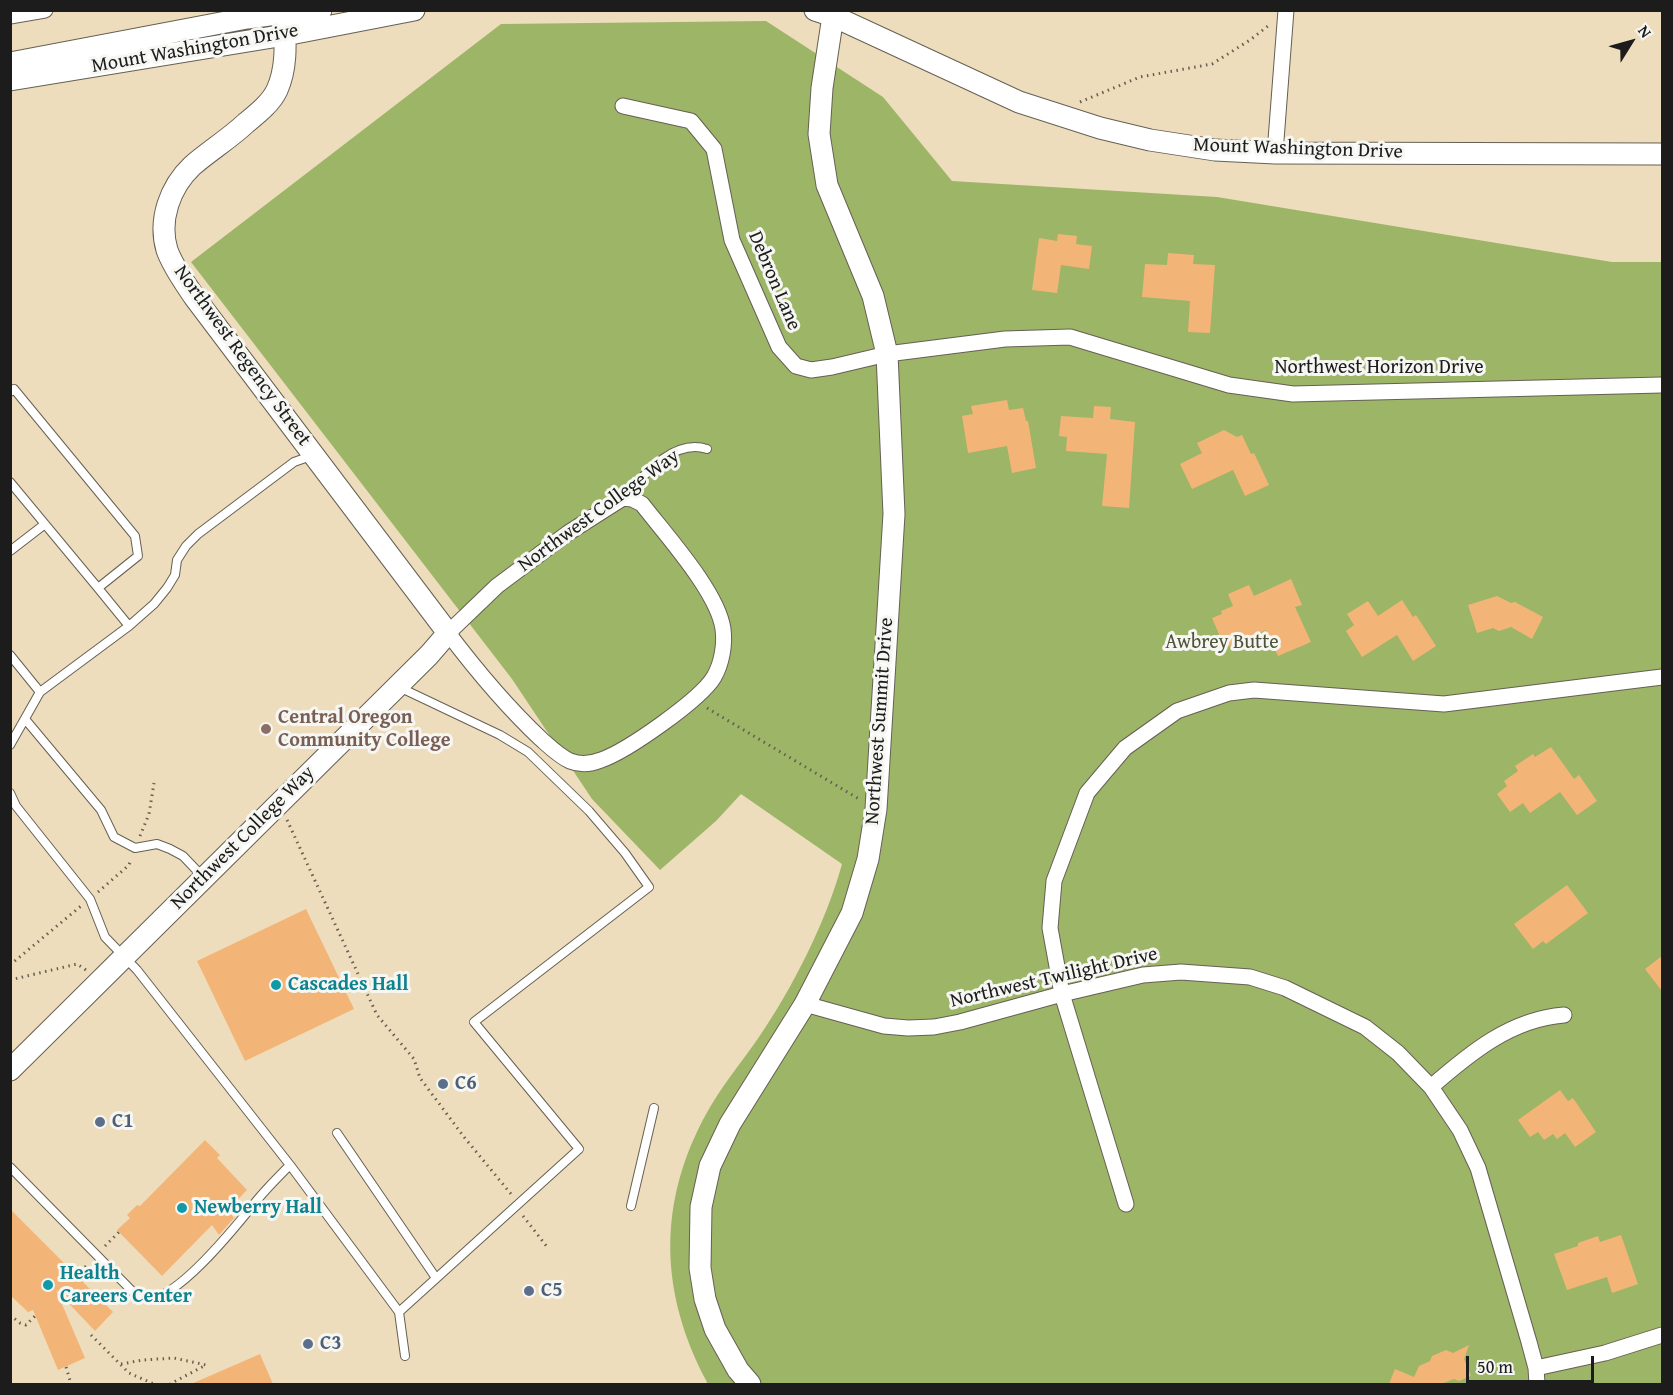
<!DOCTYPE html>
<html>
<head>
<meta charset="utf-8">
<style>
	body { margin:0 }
	#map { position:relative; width:1673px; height:1395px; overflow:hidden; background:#eeddbc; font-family:"Gentium Book Plus",serif }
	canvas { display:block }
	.frame { position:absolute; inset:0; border:12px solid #1c1c1c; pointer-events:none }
	.north { position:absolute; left:1601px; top:12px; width:60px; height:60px; -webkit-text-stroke:4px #f6f6f2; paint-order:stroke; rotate:53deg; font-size:16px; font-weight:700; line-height:24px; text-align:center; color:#1c1c1c }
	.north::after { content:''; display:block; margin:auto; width:21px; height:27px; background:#1c1c1c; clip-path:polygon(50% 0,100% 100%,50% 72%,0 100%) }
	.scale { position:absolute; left:1466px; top:1356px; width:128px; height:27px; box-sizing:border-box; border:3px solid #1c1c1c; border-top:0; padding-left:8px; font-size:18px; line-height:21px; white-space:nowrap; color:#1c1c1c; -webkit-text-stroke:4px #f6f6f2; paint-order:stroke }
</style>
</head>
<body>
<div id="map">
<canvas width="1673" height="1395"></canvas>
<div class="frame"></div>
<div class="north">N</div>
<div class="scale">50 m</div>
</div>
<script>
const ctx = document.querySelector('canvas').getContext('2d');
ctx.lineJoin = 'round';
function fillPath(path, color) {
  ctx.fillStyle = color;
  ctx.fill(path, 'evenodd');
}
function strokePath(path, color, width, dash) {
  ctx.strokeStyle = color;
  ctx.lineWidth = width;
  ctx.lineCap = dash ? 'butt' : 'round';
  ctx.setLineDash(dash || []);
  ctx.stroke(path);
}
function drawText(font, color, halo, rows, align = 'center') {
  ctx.font = font + ' "Gentium Book Plus",serif';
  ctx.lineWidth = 6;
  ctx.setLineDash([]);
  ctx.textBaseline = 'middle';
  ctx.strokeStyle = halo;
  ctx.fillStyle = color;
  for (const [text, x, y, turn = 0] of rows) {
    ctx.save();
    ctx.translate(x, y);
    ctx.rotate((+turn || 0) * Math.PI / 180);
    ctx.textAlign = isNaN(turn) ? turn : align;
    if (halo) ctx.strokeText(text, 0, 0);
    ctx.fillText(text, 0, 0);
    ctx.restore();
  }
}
fillPath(new Path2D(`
	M 766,21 L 883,97 L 952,181 L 1217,197 L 1612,262 L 1662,262 L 1662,1384 L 706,1384 L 707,1382 C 660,1294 657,1205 705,1116 C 720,1088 741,1063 759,1037 C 793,987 826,922 842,864 L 741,794 L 716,821 L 660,870 L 592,799 L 512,679 L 191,262 L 501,24 Z`), '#9cb566');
fillPath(new Path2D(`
	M 1058,234 L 1077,236 L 1076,244 L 1092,246 L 1089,269 L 1061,265 L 1057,293 L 1032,290 L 1039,238 L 1057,241 Z
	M 1168,253 L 1194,255 L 1193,264 L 1215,265 L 1210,333 L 1188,332 L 1190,301 L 1142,297 L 1145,264 L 1167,265 Z
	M 1007,400 L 1009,410 L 1023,408 L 1026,421 L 1028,421 L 1036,468 L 1012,473 L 1007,446 L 968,453 L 962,416 L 973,414 L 971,406 Z
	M 1094,406 L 1111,407 L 1110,419 L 1135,422 L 1129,508 L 1102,506 L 1107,454 L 1066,451 L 1067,437 L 1059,436 L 1061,416 L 1093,418 Z
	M 1224,430 L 1237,437 L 1242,435 L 1251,454 L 1254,453 L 1269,485 L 1245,496 L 1233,470 L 1192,489 L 1180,464 L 1202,453 L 1197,443 Z
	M 1291,579 L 1302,605 L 1295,607 L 1311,642 L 1278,656 L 1266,630 L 1225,648 L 1212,618 L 1222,614 L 1221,611 L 1233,606 L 1228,594 L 1249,585 L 1254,596 Z
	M 1497,596 L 1511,603 L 1515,602 L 1543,617 L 1532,639 L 1511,627 L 1499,631 L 1493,628 L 1477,633 L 1468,605 Z
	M 1402,600 L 1413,617 L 1416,615 L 1436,646 L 1413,661 L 1397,635 L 1362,657 L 1346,631 L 1354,625 L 1347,614 L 1368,601 L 1378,616 Z
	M 1551,747 L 1574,779 L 1579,775 L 1597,801 L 1577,815 L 1560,792 L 1530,813 L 1523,803 L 1510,812 L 1497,794 L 1507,786 L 1504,781 L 1518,771 L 1515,766 L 1533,754 L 1535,757 Z
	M 1567,885 L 1588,913 L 1546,944 L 1543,941 L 1533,949 L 1514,924 Z
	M 306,909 L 354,1009 L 245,1061 L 197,961 Z
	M 1662,956 L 1662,991 L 1645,969 Z
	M 1560,1090 L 1568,1101 L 1573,1098 L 1596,1132 L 1575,1147 L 1565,1133 L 1557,1139 L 1553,1134 L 1544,1140 L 1538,1132 L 1530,1137 L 1518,1120 Z
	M 205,1140 L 220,1155 L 217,1158 L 247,1190 L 228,1210 L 234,1218 L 219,1235 L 212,1225 L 162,1276 L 117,1230 L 130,1218 L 127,1215 L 137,1205 L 140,1206 Z
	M 10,1209 L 113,1312 L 95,1331 L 56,1290 L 85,1358 L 58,1370 L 33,1310 L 28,1312 L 10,1295 Z
	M 1621,1235 L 1638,1284 L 1612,1293 L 1607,1277 L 1567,1290 L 1554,1254 L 1578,1246 L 1578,1243 L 1598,1236 L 1600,1242 Z
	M 1469,1345 L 1464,1359 L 1471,1376 L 1459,1381 L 1454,1379 L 1441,1384 L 1389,1384 L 1395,1369 L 1414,1377 L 1419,1366 L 1430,1361 L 1432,1356 L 1446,1350 L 1453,1353 Z
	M 260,1354 L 273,1384 L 191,1384 Z`), '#f3b577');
const lane = new Path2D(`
	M 10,392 L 14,389 L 135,536 L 138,556 L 98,588 L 10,482
	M 624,497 C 644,475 674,438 707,449
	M 10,551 L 45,524
	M 98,588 L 129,626
	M 10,655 L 40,692
	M 25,719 L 101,810 L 114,837 L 135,848 L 157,844 L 170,849 L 183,856 L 203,877
	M 10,745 L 40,692 L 129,626 L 154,604 L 167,588 L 175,575 L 177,560 L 186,546 L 198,534 L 294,462 L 311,456
	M 10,793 L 16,806 L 90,899 L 105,937 L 137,970 L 290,1165 L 399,1312 L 579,1149 L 474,1022 L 649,887 L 625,853 L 589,811 L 528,752 L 500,735 L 401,688
	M 337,1133 L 436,1278
	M 10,1167 L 134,1293 C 138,1294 143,1297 147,1298 C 177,1302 240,1221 258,1199 C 268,1187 279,1176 290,1165
	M 631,1206 L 654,1108
	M 399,1312 L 405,1356`);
const street = new Path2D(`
	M 10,16 L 45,10
	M 623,106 L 691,121 L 714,149 L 732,240 L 779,347 L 796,366 L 811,370 L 832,367 L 887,354 L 1005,339 L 1070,337 L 1229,385 L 1293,394 L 1662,385
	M 1275,153 L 1286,10
	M 623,498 L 632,499 L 642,504 C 665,534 718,592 723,629 C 725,644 722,663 714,677 C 700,700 627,751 601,760 C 591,764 580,765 570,761 C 559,756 550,747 541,739 C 507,707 476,670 448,633 L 497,586 L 568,533 Z
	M 805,1004 L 884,1026 L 908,1028 L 934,1027 L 960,1022 L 1062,994 L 1143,975 L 1181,972 L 1250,977 L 1285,988 L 1365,1027 L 1398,1053 L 1431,1087 L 1460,1130 L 1478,1168 L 1529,1342 L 1536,1368 L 1537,1384
	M 1431,1087 C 1470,1053 1511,1019 1564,1015
	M 1126,1204 L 1062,994 L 1050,928 L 1054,881 L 1087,793 L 1125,748 L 1177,711 L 1229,693 L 1254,690 L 1444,704 L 1662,677
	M 1536,1368 L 1605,1353 L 1662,1335`);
const secondary = new Path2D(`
	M 815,10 L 833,16 L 1019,102 L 1100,128 L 1150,140 L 1215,150 L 1275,153 L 1662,154
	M 10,63 L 247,18 L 284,13 L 321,10
	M 10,80 L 285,35 L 414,10
	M 10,1070 L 429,655 L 448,633 L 195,298 C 185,283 173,267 167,250 C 158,220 170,187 192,166 C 209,151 229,139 246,123 C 257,114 271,103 277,90 C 288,66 285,38 284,13
	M 750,1384 L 738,1370 L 715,1329 L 705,1299 L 700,1268 L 701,1207 L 710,1166 L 730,1124 L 805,1004 L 852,913 L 868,859 L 876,809 L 894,514 L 887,354 L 873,296 L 827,185 L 819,134 L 822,88 L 833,16`);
strokePath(lane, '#666054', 10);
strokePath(street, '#666054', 17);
strokePath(secondary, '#666054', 23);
strokePath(new Path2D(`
	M 1080,102 L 1140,77 L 1212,64 L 1250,40 L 1268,26
	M 707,708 L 859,799
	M 287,820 L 377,1015 L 414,1059 L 420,1078 L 464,1137 L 511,1194
	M 140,836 L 149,814 L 154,783
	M 98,892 L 129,865 L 131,859
	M 10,965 L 81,906
	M 10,980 L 77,964 L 86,970
	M 523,1216 L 548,1248
	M 105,1246 L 119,1232
	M 77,1276 L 88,1264
	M 10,1315 L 20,1323 L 26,1325 L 36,1315
	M 91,1335 L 129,1373 L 154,1384
	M 121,1364 L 143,1360 L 174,1358 L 206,1365 L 170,1384
	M 66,1367 L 71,1384
	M 10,1382 L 13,1384`), '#666054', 3, [1.5, 4.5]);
strokePath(lane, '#fff', 8);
strokePath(street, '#fff', 15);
strokePath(secondary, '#fff', 21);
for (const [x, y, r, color] of [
	[266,729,6,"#8d6e63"],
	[276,985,6,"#0f9aa8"],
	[443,1084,6,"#5c6f8a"],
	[100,1122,6,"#5c6f8a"],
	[182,1208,6,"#0f9aa8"],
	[48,1285,6,"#0f9aa8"],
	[529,1291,6,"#5c6f8a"],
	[308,1344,6,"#5c6f8a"]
]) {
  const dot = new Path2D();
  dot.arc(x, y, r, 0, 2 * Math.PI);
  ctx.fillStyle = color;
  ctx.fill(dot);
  strokePath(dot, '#f6f6f2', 2);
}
drawText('20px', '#1c1c1c', '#f6f6f2', [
	["Mount Washington Drive",195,49,-10],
	["Mount Washington Drive",1298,149,2],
	["Debron Lane",774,281,67],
	["Northwest Regency Street",242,356,54],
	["Northwest Horizon Drive",1379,368],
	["Northwest College Way",599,511,-36],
	["Northwest Summit Drive",880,721,-86],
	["Northwest College Way",243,838,-45],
	["Northwest Twilight Drive",1054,978,-13]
]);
drawText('20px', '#4f5337', '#f6f6f2', [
	["Awbrey Butte",1222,643]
]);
drawText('bold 20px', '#785e54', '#f6f6f2', [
	["Central Oregon",278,718],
	["Community College",278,741]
], 'left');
drawText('bold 20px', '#0d838f', '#f6f6f2', [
	["Cascades Hall",288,985],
	["Newberry Hall",194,1208],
	["Health",60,1274],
	["Careers Center",60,1297]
], 'left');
drawText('bold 20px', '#4e5e75', '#f6f6f2', [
	["C6",455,1084],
	["C1",112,1122],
	["C5",541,1291],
	["C3",320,1344]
], 'left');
</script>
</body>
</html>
